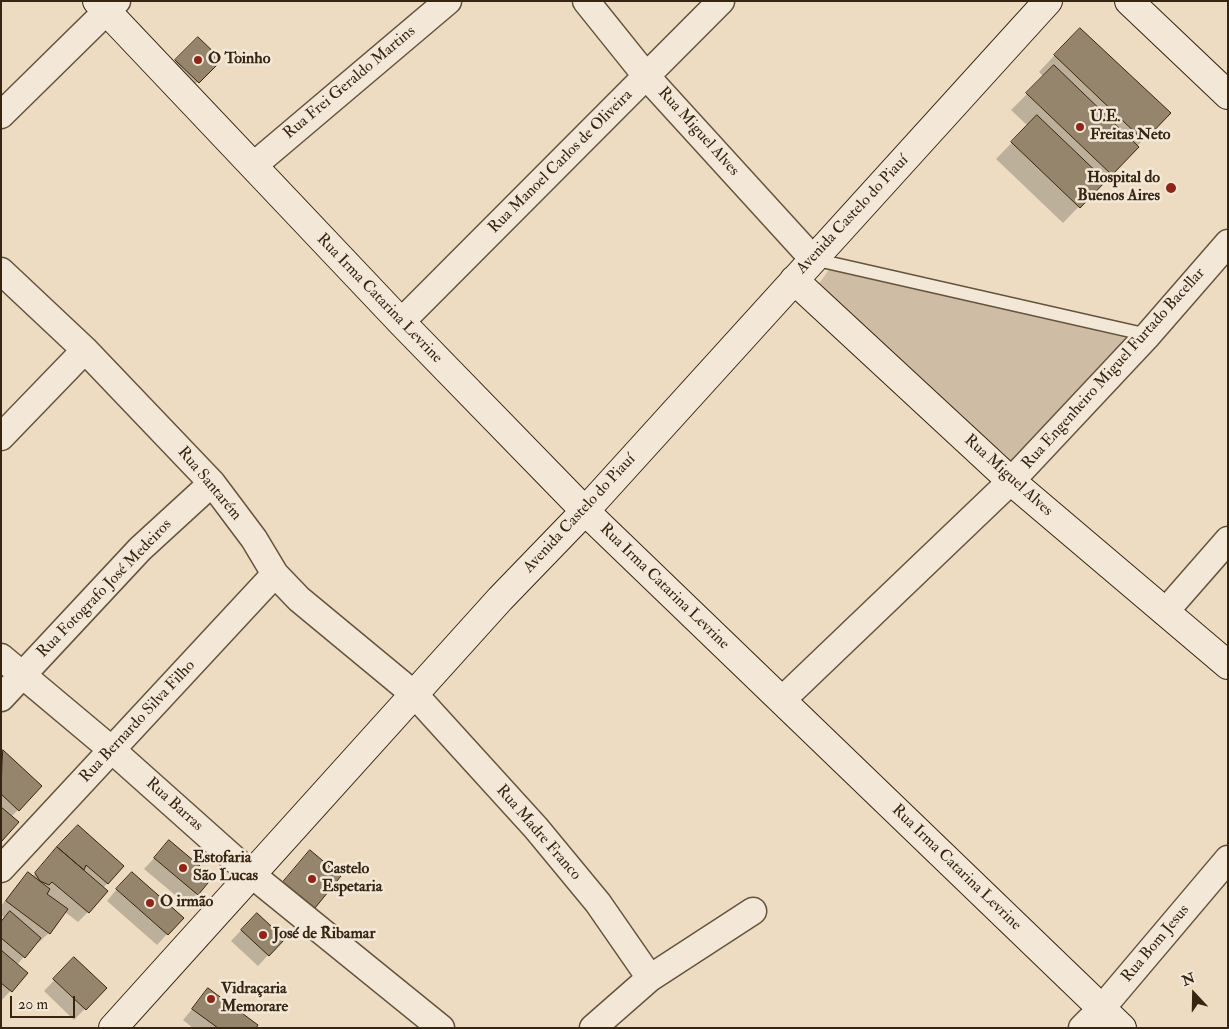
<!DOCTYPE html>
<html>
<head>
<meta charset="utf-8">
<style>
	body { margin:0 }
	#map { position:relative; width:1229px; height:1029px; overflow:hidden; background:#eddcc2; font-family:"IM FELL Double Pica",serif }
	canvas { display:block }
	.frame { position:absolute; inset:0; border:2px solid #362611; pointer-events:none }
	.north { position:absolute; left:1169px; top:969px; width:50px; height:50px; -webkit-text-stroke:4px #f3e8d7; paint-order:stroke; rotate:339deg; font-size:14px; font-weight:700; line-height:20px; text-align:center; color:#362611 }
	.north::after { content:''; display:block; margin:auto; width:18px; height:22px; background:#362611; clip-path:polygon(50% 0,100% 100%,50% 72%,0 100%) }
	.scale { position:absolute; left:10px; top:996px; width:65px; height:22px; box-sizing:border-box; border:2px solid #362611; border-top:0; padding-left:6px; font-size:15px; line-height:18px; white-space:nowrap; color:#362611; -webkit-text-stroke:4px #f3e8d7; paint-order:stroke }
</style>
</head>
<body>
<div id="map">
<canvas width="1229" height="1029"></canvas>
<div class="frame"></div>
<div class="north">N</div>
<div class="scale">20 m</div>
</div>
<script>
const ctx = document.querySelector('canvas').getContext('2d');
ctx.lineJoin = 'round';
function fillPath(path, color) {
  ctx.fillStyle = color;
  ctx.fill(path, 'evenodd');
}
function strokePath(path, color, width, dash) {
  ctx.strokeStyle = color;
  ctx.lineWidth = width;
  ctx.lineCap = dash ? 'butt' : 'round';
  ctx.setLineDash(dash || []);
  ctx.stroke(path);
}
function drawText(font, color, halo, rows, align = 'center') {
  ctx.font = font + ' "IM FELL Double Pica",serif';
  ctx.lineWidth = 5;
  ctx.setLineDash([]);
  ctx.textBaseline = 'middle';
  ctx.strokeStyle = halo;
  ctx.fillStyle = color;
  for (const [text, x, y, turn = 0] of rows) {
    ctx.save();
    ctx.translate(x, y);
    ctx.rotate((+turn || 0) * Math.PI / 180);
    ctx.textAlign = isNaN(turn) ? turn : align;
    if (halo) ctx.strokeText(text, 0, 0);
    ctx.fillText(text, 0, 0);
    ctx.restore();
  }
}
fillPath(new Path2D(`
	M 830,268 L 1131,339 L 1015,464 L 818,285 Z`), '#cebda4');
fillPath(new Path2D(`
	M 198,38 L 220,60 L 187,92 L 166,71 Z
	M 1064,45 L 1169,113 L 1063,223 L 996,159 L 1028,126 L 1011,110 L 1044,77 L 1039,72 Z
	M 3,752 L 40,787 L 11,817 L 17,822 L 1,840 Z
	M 68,838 L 122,867 L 103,888 L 88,912 L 78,922 L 65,912 L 49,933 L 38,943 L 36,942 L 17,965 L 27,973 L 1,1001 L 1,922 L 5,918 L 1,915 L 1,906 L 17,885 L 28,874 L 32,877 Z
	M 169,842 L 197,894 L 186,904 L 144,869 Z
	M 310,851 L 314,907 L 303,918 L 274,893 Z
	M 121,884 L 167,934 L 157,945 L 107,901 Z
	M 246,925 L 283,939 L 258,966 L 231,941 Z
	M 74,959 L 105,988 L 74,1020 L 44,991 Z
	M 208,990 L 255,1028 L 193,1028 L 183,1020 Z`), '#0003');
const building = new Path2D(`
	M 1080,28 L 1171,113 L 1144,141 L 1054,55 Z
	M 198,37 L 222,60 L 199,83 L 175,60 Z
	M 1054,65 L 1139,147 L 1112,175 L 1026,93 Z
	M 1037,115 L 1106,181 L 1080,208 L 1011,142 Z
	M 3,750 L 42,786 L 19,811 L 1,794 Z
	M 1,807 L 19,822 L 2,841 L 1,840 Z
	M 78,825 L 124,866 L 108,884 L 86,865 L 84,870 L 57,847 Z
	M 169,840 L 213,877 L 198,895 L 154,858 Z
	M 57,847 L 108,891 L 89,913 L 52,882 L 49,885 L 40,881 L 35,873 Z
	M 310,850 L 341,876 L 315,908 L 283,882 Z
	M 28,872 L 50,889 L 47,894 L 68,909 L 50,934 L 6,901 Z
	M 132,872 L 184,918 L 168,935 L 116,889 Z
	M 10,911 L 41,938 L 25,958 L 1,938 L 1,922 Z
	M 257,913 L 285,939 L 269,956 L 241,930 Z
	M 1,950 L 28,973 L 12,992 L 1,983 Z
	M 74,957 L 107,988 L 86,1010 L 53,979 Z
	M 208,988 L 258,1025 L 256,1028 L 218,1028 L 192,1009 Z`);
fillPath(building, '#95856d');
strokePath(building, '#362611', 1);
const lane = new Path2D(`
	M 813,259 L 1148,335`);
const street = new Path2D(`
	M 586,1 L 647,77 L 813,259
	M 1,115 L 117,1
	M 253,166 L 448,1
	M 1,271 L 85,350 L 212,483 L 254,539 L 275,574 L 299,599 L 415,695 L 536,828 L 598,903 L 650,978
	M 401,322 L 721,1
	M 1,437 L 85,350
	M 1165,612 L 1228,540
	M 1,657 L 112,750 L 251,874 L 441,1028
	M 1,698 L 140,549 L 212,483
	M 782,700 L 1011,481 L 1148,335 L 1228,243
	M 1,869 L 275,574
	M 593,1028 L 650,978 L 753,911
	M 1082,1028 L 1102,1008 L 1228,859`);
const secondary = new Path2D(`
	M 97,1 L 401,322 L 585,511 L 1122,1028
	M 1129,1 L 1228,95
	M 794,280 L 1011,481 L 1228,665
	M 113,1028 L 500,599 L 585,511 L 1048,1`);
strokePath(lane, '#64543d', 15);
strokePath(street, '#64543d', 29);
strokePath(secondary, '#362611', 30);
strokePath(lane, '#f3e8d7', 12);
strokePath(street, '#f3e8d7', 26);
strokePath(secondary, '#f3e8d7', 28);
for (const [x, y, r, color] of [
	[198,60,5,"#8f2418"],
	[1080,127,5,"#8f2418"],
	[1171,188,6,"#8f2418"],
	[183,868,5,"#8f2418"],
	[312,879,5,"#8f2418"],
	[150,903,5,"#8f2418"],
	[263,935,5,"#8f2418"],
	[211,999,5,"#8f2418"]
]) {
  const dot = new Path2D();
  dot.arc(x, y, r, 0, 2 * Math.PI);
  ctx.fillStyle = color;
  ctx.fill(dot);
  strokePath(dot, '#f3e8d7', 2);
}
drawText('bold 16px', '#362611', '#f3e8d7', [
	["O Toinho",208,60],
	["U.E.",1090,118],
	["Freitas Neto",1090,136],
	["Hospital do",1160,179,"right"],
	["Buenos Aires",1160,197,"right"],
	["Estofaria",193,859],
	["São Lucas",193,877],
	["Castelo",322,870],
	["Espetaria",322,888],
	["O irmão",160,903],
	["José de Ribamar",273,935],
	["Vidraçaria",221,990],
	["Memorare",221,1008]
], 'left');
drawText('16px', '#362611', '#f3e8d7', [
	["Rua Frei Geraldo Martins",350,83,-40],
	["Rua Miguel Alves",698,132,48],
	["Rua Manoel Carlos de Oliveira",561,162,-45],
	["Avenida Castelo do Piauí",853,215,-47],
	["Rua Irma Catarina Levrine",379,299,46],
	["Rua Engenheiro Miguel Furtado Bacellar",1114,369,-48],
	["Rua Miguel Alves",1008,476,42],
	["Rua Santarém",209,484,50],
	["Avenida Castelo do Piauí",580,514,-47],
	["Rua Irma Catarina Levrine",664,587,44],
	["Rua Fotografo José Medeiros",105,589,-46],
	["Rua Bernardo Silva Filho",138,722,-47],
	["Rua Barras",174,805,42],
	["Rua Madre Franco",538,833,49],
	["Rua Irma Catarina Levrine",956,868,44],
	["Rua Bom Jesus",1156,944,-50]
]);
</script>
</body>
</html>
